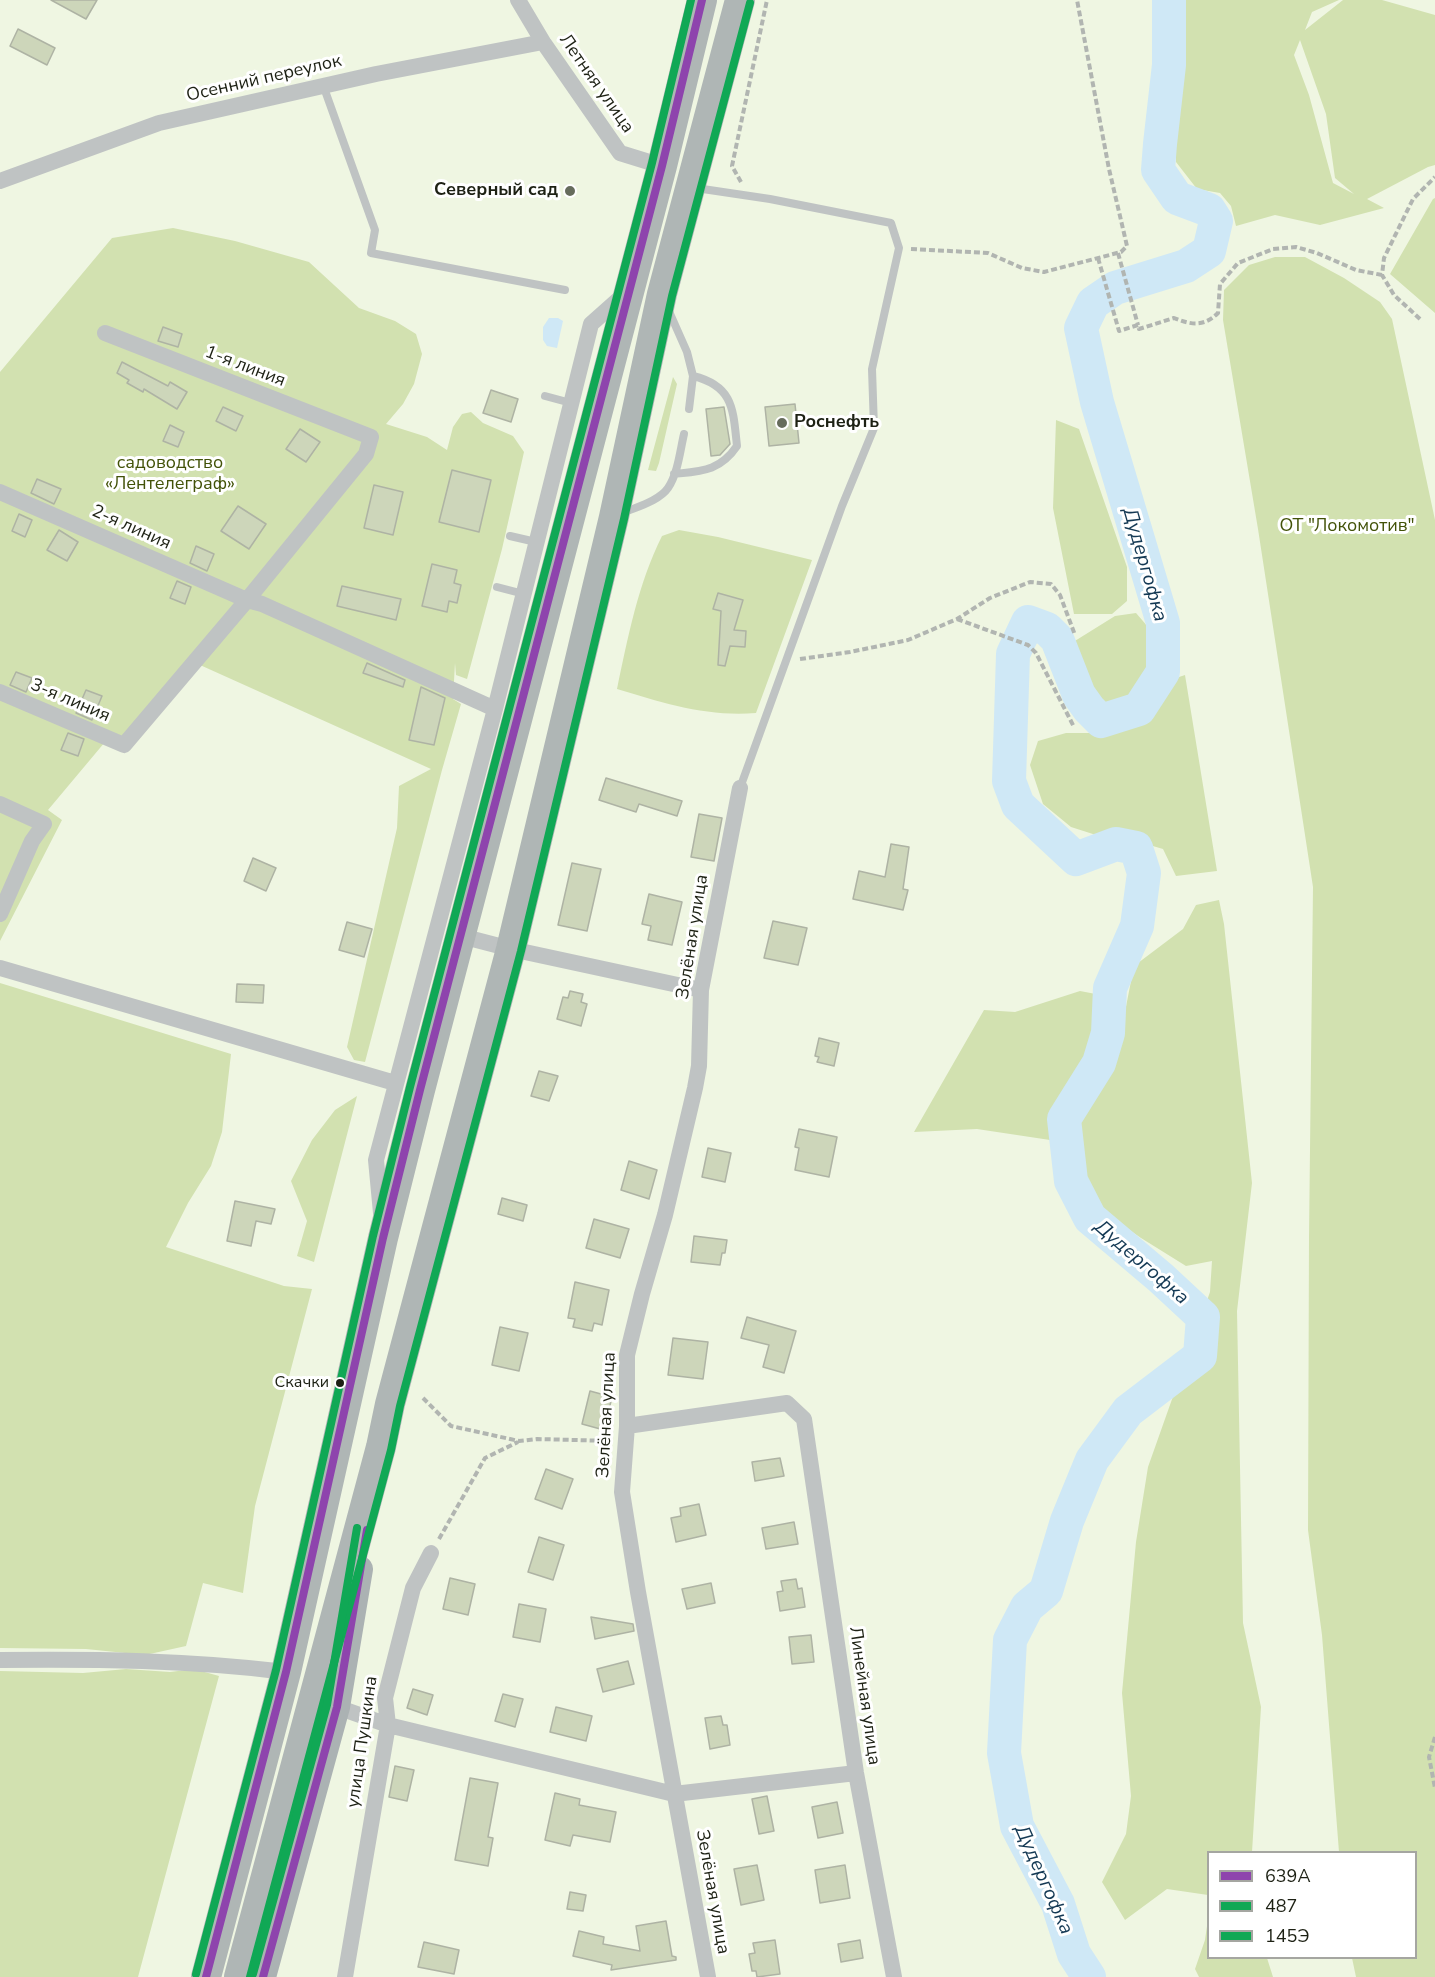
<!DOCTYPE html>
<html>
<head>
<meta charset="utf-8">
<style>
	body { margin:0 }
	#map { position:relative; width:1435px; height:1977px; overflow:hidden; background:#eff6e2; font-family:"Nunito Sans",sans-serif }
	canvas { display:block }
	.legend { position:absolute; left:1207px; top:1851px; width:210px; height:108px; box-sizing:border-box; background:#fff; border:2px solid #a5a6a1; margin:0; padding:8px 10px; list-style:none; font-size:18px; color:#1d2114 }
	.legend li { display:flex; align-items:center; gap:12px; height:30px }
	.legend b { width:30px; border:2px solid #a5a6a1 }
</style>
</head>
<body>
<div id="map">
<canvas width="1435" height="1977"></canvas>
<ul class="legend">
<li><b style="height:8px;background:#8e44ad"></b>639А</li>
<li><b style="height:8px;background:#10a855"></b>487</li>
<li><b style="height:8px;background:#10a855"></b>145Э</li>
</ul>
</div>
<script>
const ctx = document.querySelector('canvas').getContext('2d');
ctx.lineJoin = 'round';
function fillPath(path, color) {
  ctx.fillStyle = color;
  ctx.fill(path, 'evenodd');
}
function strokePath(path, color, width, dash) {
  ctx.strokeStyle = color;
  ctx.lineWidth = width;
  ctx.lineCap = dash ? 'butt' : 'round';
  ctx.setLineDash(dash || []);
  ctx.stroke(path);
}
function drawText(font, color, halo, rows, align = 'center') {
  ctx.font = font + ' "Nunito Sans",sans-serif';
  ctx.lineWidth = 6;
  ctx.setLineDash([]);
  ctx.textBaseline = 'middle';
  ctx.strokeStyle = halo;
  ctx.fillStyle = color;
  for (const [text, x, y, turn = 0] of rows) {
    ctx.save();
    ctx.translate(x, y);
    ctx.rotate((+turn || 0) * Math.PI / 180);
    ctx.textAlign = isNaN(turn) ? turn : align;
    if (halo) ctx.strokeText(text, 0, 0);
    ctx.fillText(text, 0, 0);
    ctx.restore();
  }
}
fillPath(new Path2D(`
	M 1186,0 L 1339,0 L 1312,12 L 1305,30 L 1343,0 L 1382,0 L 1435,15 L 1435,165 L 1428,167 L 1367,199 L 1384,208 L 1320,225 L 1275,215 L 1236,226 L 1231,206 L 1220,193 L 1197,189 L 1176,162 L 1176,143 L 1182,78 ZM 1300,40 L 1326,114 L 1335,178 L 1354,194 L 1333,183 L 1309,95 L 1294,55 Z
	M 1435,198 L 1435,313 L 1390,274 L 1433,199 Z
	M 173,228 L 235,241 L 309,262 L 359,308 L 395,321 L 416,334 L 422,354 L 414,384 L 403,404 L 386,424 L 427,437 L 447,450 L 453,427 L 462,414 L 471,412 L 483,423 L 513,436 L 524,452 L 502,549 L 467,679 L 456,675 L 455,663 L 453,699 L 461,704 L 442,770 L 365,1062 L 354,1060 L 347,1047 L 397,828 L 399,786 L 431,769 L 200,665 L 129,749 L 105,742 L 48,810 L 62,820 L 0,941 L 0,372 L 112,238 Z
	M 1275,257 L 1305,257 L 1344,278 L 1380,302 L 1392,319 L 1435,520 L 1435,1977 L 1356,1977 L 1352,1958 L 1416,1958 L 1416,1852 L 1339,1852 L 1322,1635 L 1308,1530 L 1309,1237 L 1313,887 L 1258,529 L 1223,320 L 1224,290 L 1249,265 Z
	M 673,377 L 677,384 L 659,463 L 656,471 L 648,470 Z
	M 1056,420 L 1079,429 L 1127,567 L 1127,601 L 1112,614 L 1074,614 L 1053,508 Z
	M 679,530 L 718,537 L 812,560 L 756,713 C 707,717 663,703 617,689 C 628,637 638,584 662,536 Z
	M 1136,613 L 1155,635 L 1156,656 L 1146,684 L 1126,705 L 1108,709 L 1090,694 L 1078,668 L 1070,644 L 1115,616 Z
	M 1185,675 L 1217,871 L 1176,876 L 1163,849 L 1129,839 L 1096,835 L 1071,827 L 1043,804 L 1030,765 L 1038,741 L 1066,733 L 1096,733 L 1131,725 L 1148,711 L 1170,680 Z
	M 1219,900 L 1224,924 L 1252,1183 L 1237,1311 L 1243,1623 L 1261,1707 L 1252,1852 L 1208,1852 L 1208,1895 L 1167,1889 L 1125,1920 L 1102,1882 L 1126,1834 L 1131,1796 L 1122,1693 L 1136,1542 L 1148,1467 L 1210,1292 L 1212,1261 L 1186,1266 L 1141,1238 L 1105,1213 L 1086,1190 L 1079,1120 L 1099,1090 L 1112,1063 L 1120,1037 L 1134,966 L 1183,929 L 1196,905 Z
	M 0,983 L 231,1054 L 222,1132 L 211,1166 L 188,1203 L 166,1247 L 284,1286 L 312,1289 L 255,1506 L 243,1593 L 203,1583 L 186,1646 L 145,1655 L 86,1649 L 0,1648 Z
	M 1080,991 L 1101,995 L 1101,1036 L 1090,1064 L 1058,1116 L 1050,1140 L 977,1129 L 914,1132 L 984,1010 L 1015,1012 Z
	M 357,1096 L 314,1262 L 297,1256 L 307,1221 L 291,1181 L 312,1140 L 335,1110 Z
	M 126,1669 L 170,1672 L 194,1669 L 219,1676 L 138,1977 L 0,1977 L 0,1671 L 83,1673 Z
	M 1208,1919 L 1208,1958 L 1267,1958 L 1273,1977 L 1199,1977 L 1195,1969 L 1205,1940 Z`), '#d2e1b0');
fillPath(new Path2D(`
	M 549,318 L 558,318 L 563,321 L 557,348 L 547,346 L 543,340 L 543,327 Z`), '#cfe8f6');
strokePath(new Path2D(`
	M 1089,1977 L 1074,1954 L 1058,1904 L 1017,1826 L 1004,1753 L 1010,1640 L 1027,1607 L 1046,1591 L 1067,1521 L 1092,1460 L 1128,1411 L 1200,1356 L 1203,1317 L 1161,1278 L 1090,1218 L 1071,1181 L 1064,1119 L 1099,1063 L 1108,1033 L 1110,988 L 1137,926 L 1144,873 L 1136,848 L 1116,844 L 1076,859 L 1018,805 L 1009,781 L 1013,654 L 1028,622 L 1047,629 L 1057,639 L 1079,695 L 1089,709 L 1101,721 L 1139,709 L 1163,672 L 1163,623 L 1097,402 L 1081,328 L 1093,303 L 1115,288 L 1186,266 L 1209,251 L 1216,221 L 1209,210 L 1177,198 L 1158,170 L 1160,144 L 1169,65 L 1169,0`), '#cfe8f6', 34);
const building = new Path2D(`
	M 51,0 L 97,0 L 86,19 Z
	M 18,29 L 55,48 L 47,65 L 10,46 Z
	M 163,327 L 182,334 L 178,347 L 158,341 Z
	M 122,362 L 168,386 L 170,382 L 187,392 L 177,409 L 144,389 L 143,392 L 127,383 L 129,380 L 117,373 Z
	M 491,390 L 518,399 L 511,422 L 483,413 Z
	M 795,404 L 799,443 L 769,446 L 765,407 Z
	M 223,407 L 243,416 L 236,431 L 216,421 Z
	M 724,407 L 730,444 L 720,455 L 711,456 L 706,409 Z
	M 170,425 L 184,432 L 178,447 L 163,441 Z
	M 300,429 L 320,442 L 306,462 L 286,449 Z
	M 452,470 L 491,480 L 479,532 L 439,522 Z
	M 37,479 L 61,489 L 54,504 L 31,493 Z
	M 374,485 L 403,492 L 393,535 L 364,528 Z
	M 238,506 L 266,524 L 249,549 L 221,531 Z
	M 19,514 L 32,520 L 25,537 L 12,531 Z
	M 59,530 L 78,542 L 67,561 L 47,550 Z
	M 196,546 L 214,554 L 207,571 L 190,563 Z
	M 432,564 L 457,570 L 454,583 L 461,585 L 457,603 L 449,601 L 447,612 L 422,606 Z
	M 177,581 L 191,587 L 185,604 L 170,598 Z
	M 342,586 L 401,599 L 396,620 L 337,606 Z
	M 718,593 L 743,600 L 734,630 L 746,631 L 745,647 L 730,646 L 725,666 L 718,665 L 721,611 L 713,609 Z
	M 367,663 L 405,680 L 403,687 L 363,673 Z
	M 16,672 L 32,678 L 26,692 L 10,685 Z
	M 421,687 L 445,698 L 434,745 L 409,740 Z
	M 86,690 L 102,696 L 92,720 L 76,713 Z
	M 68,733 L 84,739 L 78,756 L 61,750 Z
	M 606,778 L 682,801 L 677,816 L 639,804 L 636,812 L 599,800 Z
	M 699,814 L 722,818 L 714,861 L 691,857 Z
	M 891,844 L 909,847 L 903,889 L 908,890 L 903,910 L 853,899 L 859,871 L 885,877 Z
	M 253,858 L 276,868 L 266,891 L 244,881 Z
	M 572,863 L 601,869 L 587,931 L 558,925 Z
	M 649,894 L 682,902 L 672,945 L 648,940 L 651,926 L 642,924 Z
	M 773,921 L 807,928 L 798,965 L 764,958 Z
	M 347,922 L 372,929 L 364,957 L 339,950 Z
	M 237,984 L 264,985 L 263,1003 L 236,1002 Z
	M 570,991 L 583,994 L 581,1002 L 587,1004 L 581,1026 L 557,1019 L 563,997 L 568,998 Z
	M 819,1038 L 839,1043 L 834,1066 L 817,1062 L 819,1057 L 815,1056 Z
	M 539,1071 L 558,1076 L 549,1101 L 531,1096 Z
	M 799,1129 L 837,1137 L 829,1177 L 795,1170 L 799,1148 L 795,1147 Z
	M 708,1148 L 731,1153 L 725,1182 L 702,1177 Z
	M 629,1161 L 657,1170 L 649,1199 L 621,1190 Z
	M 502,1198 L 527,1205 L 523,1221 L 498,1214 Z
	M 235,1201 L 275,1209 L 271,1224 L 256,1221 L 251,1246 L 227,1241 Z
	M 594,1219 L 629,1229 L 620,1258 L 586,1248 Z
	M 694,1236 L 727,1240 L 725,1253 L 722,1253 L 720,1265 L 691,1262 Z
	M 575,1282 L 609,1290 L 602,1325 L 594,1323 L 592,1331 L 573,1327 L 575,1319 L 568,1318 Z
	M 747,1317 L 796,1331 L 784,1373 L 763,1367 L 769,1345 L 741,1338 Z
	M 500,1327 L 528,1333 L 519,1371 L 492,1365 Z
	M 673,1338 L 708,1342 L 703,1379 L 668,1375 Z
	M 590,1391 L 612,1397 L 604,1430 L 582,1424 Z
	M 780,1458 L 784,1476 L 755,1481 L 752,1462 Z
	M 546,1469 L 573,1479 L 562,1509 L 535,1499 Z
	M 699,1504 L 706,1535 L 676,1542 L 671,1518 L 681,1516 L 680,1508 Z
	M 794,1522 L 798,1544 L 766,1549 L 762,1528 Z
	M 539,1537 L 564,1545 L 553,1580 L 528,1572 Z
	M 450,1578 L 475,1584 L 468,1615 L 443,1609 Z
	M 796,1579 L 798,1589 L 802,1588 L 805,1607 L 780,1611 L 777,1592 L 783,1591 L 781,1581 Z
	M 711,1583 L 715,1603 L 687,1609 L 682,1589 Z
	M 519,1604 L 546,1609 L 540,1642 L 513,1637 Z
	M 591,1617 L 633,1624 L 634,1631 L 595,1639 Z
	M 811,1635 L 814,1662 L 792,1664 L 789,1637 Z
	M 628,1661 L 634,1684 L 603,1692 L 597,1669 Z
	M 413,1689 L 433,1695 L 427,1715 L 407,1708 Z
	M 503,1694 L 523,1699 L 515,1727 L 495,1721 Z
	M 556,1707 L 592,1716 L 586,1741 L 550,1732 Z
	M 721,1716 L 723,1725 L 727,1725 L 730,1745 L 710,1749 L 705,1718 Z
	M 395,1766 L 414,1770 L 407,1801 L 389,1797 Z
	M 470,1778 L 498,1783 L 488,1837 L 493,1838 L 488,1866 L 455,1860 Z
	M 555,1793 L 580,1799 L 579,1805 L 616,1812 L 610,1842 L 573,1835 L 570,1846 L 545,1840 Z
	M 767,1796 L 774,1831 L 759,1834 L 752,1799 Z
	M 837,1802 L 843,1833 L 818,1838 L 812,1807 Z
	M 757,1865 L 764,1900 L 741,1905 L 734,1869 Z
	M 845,1865 L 850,1898 L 820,1903 L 815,1870 Z
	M 570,1892 L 586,1895 L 583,1911 L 567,1909 Z
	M 666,1921 L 672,1956 L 676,1957 L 676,1960 L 611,1970 L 612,1965 L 573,1956 L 579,1931 L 604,1937 L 603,1944 L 640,1951 L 636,1926 Z
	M 775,1940 L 780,1974 L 757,1977 L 756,1971 L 752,1971 L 749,1954 L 755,1953 L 753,1943 Z
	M 860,1940 L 863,1958 L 841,1962 L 838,1944 Z
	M 424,1942 L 459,1950 L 454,1974 L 418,1967 Z`);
fillPath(building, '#cdd6ba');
strokePath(building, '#aeb3a4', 1.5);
strokePath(new Path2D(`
	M 741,182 L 732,166 L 767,0
	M 911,249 L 988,253 L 1022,268 L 1044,272 L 1121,252 L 1127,246 L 1109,169 L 1077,0
	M 1118,253 L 1138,325
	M 1098,258 L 1119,331 L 1138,325 L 1139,329 L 1174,318 C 1191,325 1204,327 1218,313 L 1220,284 L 1238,263 L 1273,249 L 1296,247 L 1317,253 L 1356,270 L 1382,275
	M 1420,319 L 1394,295 L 1382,275 L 1384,258 L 1413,199 L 1435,177
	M 957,619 L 1028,645 L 1036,653 L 1074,727
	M 800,659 L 850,652 L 908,640 L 957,619 L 990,598 L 1030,582 L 1051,584 L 1060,595 L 1075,635
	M 423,1398 L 451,1426 L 519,1441 L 537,1439 L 610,1441
	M 439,1539 L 485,1458 L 518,1442
	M 1435,1737 L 1429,1757 L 1435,1788`), '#b1b5b1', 4, [6, 3]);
strokePath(new Path2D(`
	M 323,85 L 375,230 L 371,253 L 565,290
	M 696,188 L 770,199 L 891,223 L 899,248 L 872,369 L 874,428 L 842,506 L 740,788
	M 668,309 L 687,352 L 693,376 L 689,409
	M 545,396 L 571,403
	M 674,474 C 702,471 720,471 737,446 C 733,410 734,386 693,376
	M 623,513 C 636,507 659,501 668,488 C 678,473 680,451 684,434
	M 510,536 L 536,542
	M 497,587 L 524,594`), '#bfc3c3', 8);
strokePath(new Path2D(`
	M 518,0 L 543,42 L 620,153 L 662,166
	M 0,181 L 159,123 L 376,74 L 543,42
	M 0,492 L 247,600 L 262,604 L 495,709
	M 0,692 L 124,745 L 247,600 L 366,454 L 371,437 L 105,333
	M 0,804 L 44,824 L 32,841 L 0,914
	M 461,936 L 511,949 L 701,990
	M 0,968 L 395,1083
	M 381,1213 L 376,1160 L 495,709 L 591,324 L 627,292
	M 627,1426 L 787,1403 L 804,1419 L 856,1773 L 894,1977
	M 0,1660 C 95,1659 191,1660 286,1672
	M 337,1707 L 388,1725 L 674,1794 L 856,1773
	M 345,1977 L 388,1725 L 385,1698 L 413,1588 L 431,1553
	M 708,1977 L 638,1592 L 622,1492 L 627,1426 L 627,1355 L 642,1294 L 665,1215 L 695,1088 L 699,1066 L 701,990 L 740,788`), '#bfc3c3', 16);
strokePath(new Path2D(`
	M 263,1977 L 337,1707 L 360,1569`), '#abb2b3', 26);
strokePath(new Path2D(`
	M 206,1977 L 286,1672 L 383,1238 L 420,1090 L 662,166 L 702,0
	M 239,1977 L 381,1447 L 390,1404 L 511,949 L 614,517 L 662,294 L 740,0`), '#afb6b5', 30);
strokePath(new Path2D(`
	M 206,1977 L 286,1672 L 383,1238 L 420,1090 L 662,166 L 702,0
	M 263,1977 L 337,1707 L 367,1530`), '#8e44ad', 8);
strokePath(new Path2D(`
	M 250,1977 L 391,1450 L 400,1406 L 521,951 L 624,519 L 672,296 L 750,3`), '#10a855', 8);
strokePath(new Path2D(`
	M 196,1974 L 276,1670 L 373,1236 L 410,1087 L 652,163 L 691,0
	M 253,1974 L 327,1705 L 357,1528`), '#10a855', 8);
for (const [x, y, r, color] of [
	[570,191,6,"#666c5c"],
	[782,423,6,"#666c5c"],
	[340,1383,5,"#1d2114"]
]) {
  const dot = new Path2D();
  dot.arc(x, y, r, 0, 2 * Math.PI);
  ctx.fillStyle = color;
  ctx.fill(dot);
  strokePath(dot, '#fff', 2);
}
drawText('16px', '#1d2114', '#fff', [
	["Скачки",329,1383]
], 'right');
drawText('18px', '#1d2114', '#fff', [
	["Осенний переулок",264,79,-13],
	["Летняя улица",596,84,55],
	["1-я линия",245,367,21],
	["2-я линия",131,528,24],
	["3-я линия",70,701,23],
	["Зелёная улица",693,937,-81],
	["Зелёная улица",607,1415,-87],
	["Линейная улица",864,1696,82],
	["улица Пушкина",363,1742,-82],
	["Зелёная улица",712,1892,80]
]);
drawText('bold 18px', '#1d2114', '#fff', [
	["Северный сад",558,191],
	["Роснефть",794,423,"left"]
], 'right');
drawText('18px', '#425208', '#fff', [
	["садоводство",170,464],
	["«Лентелеграф»",170,485],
	["ОТ \"Локомотив\"",1347,527]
]);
drawText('italic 20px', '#143954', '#fff', [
	["Дудергофка",1144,565,74],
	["Дудергофка",1141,1263,41],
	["Дудергофка",1043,1880,66]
]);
</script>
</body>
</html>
